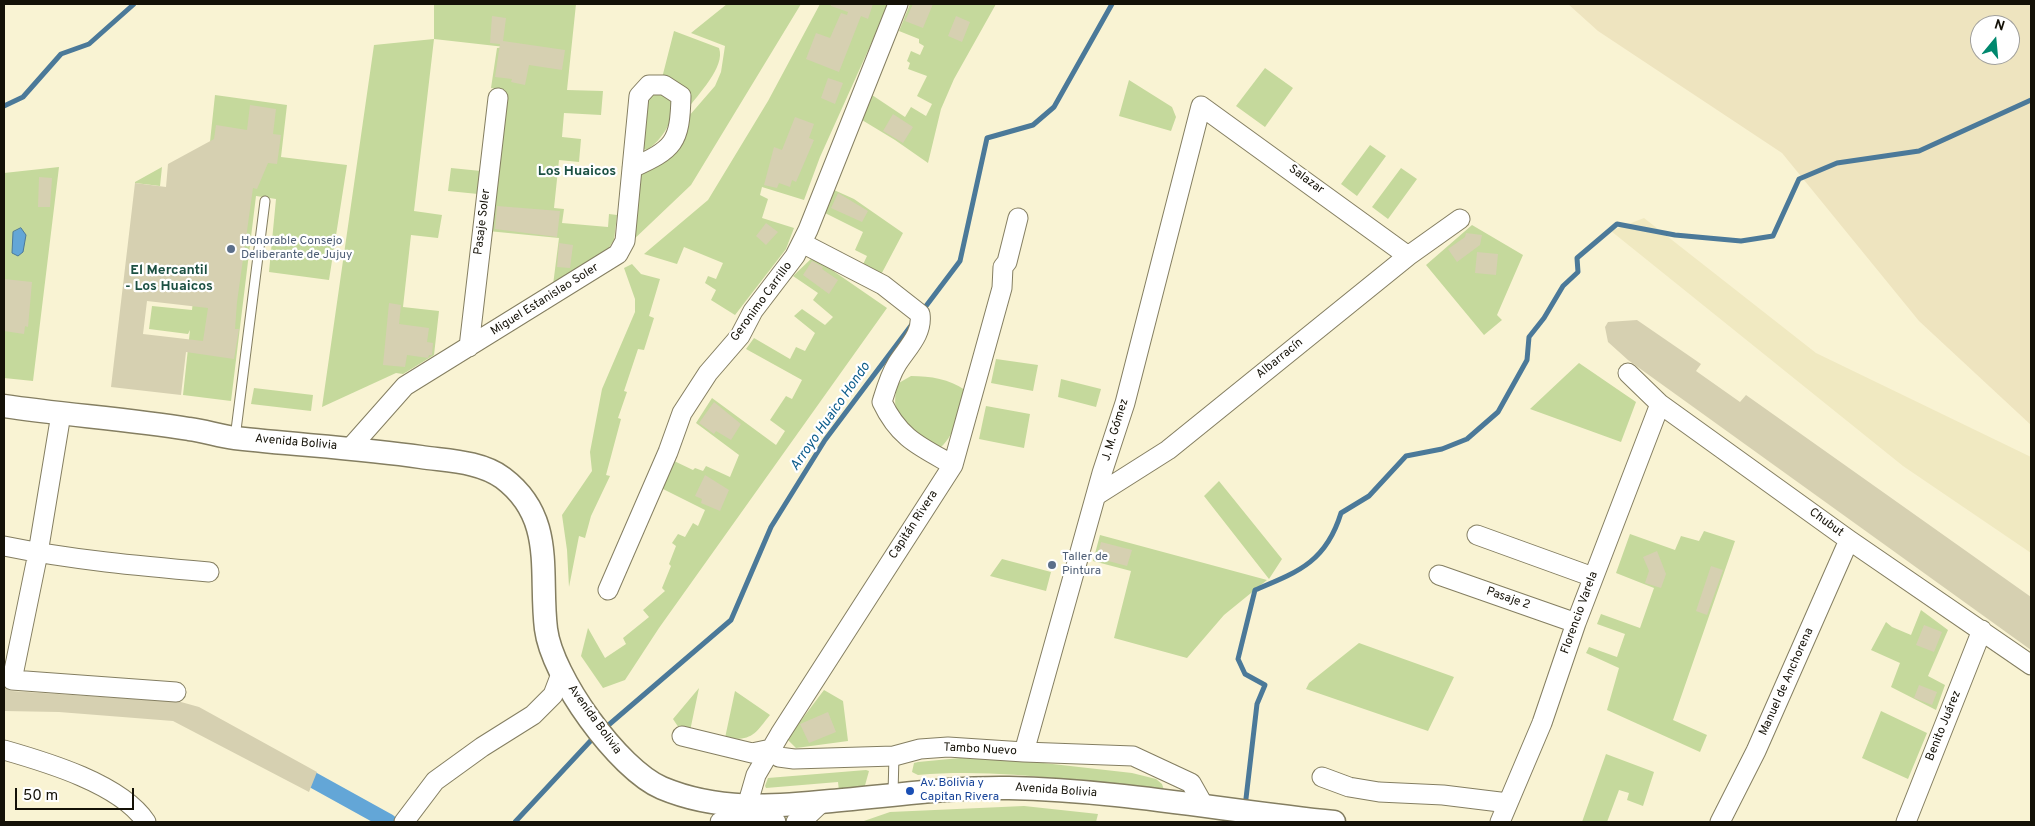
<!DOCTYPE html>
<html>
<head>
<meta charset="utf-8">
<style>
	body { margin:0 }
	#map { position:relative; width:2035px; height:826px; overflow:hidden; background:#f9f3d3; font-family:Overpass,sans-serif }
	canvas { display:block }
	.frame { position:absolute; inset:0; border:5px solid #141107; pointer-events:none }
	.north { position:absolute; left:1970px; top:15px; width:50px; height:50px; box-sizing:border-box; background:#fff; border:1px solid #a1a09c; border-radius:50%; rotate:17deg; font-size:14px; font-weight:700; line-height:20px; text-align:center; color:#141107 }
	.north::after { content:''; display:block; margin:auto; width:18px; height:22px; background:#00886e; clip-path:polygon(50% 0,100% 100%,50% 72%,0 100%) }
	.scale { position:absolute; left:15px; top:788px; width:119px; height:22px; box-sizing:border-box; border:2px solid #141107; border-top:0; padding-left:6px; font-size:15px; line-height:18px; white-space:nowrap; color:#141107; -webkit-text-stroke:4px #fff; paint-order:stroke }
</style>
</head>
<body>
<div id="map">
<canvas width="2035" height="826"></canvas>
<div class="frame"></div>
<div class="north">N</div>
<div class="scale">50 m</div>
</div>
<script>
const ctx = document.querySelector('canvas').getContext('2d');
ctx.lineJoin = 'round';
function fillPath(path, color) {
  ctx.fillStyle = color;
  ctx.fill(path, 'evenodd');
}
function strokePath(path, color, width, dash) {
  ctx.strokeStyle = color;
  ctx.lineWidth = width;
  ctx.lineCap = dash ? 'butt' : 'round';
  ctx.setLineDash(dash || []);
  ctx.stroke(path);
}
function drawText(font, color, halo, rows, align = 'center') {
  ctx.font = font + ' Overpass,sans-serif';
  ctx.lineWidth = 4.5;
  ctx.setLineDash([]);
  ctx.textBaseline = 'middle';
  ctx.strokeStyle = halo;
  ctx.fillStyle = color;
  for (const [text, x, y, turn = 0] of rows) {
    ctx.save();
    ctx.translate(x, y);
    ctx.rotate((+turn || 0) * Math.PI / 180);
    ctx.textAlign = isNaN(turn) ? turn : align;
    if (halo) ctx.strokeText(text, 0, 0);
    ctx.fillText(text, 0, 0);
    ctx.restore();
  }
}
fillPath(new Path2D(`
	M 1644,218 L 1816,353 L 2031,457 L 2031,553 L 1903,466 L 1611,231 Z`), '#f0e9c1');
fillPath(new Path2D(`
	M 434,4 L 576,4 L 567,90 L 603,91 L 601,115 L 564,113 L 562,137 L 581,139 L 579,162 L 559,160 L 554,208 L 564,209 L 562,223 L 608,227 L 609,214 L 617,215 L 614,240 L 608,249 L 553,285 L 559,238 L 488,231 L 505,90 L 491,88 L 497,48 L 505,47 L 434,39 L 414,211 L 442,215 L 438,238 L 411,235 L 403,307 L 439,311 L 434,355 L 403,374 L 396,373 L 322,407 L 374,45 L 434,39 Z
	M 727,4 L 801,4 L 691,185 L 630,243 L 636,177 L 715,86 L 721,72 L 725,46 L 691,33 Z
	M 820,4 L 889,4 L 820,157 L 804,200 L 762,187 L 760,195 L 768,199 L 762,218 L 794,228 L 786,249 L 735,315 L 711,300 L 716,290 L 705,283 L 708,276 L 716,279 L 723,263 L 684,247 L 677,264 L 644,254 L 708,200 L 768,101 Z
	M 910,4 L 996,4 L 954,79 L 941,109 L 928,163 L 895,140 L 862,120 L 872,95 L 905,117 L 911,107 L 926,116 L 932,104 L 917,96 L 927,76 L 908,69 L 910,63 L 907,61 L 911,51 L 920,55 L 924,46 L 919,43 L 919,39 L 899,31 Z
	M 674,31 L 719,48 C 726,67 697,95 687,110 L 662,78 Z
	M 1265,68 L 1293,88 L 1265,127 L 1236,106 Z
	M 1129,80 L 1172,107 L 1176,117 L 1171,131 L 1119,116 Z
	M 654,89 L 672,101 C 676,119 662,140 647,150 L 640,148 L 646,97 Z
	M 215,95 L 287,105 L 281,157 L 347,165 L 329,280 L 269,272 L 276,199 L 256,196 L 231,401 L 183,395 L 190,330 L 188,334 L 149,329 L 152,306 L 192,310 Z
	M 1370,145 L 1386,156 L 1357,196 L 1341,184 Z
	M 59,167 L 33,381 L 4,378 L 4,173 Z
	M 162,167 L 160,186 L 135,183 L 135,182 Z
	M 451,168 L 481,171 L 478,194 L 448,191 Z
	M 1401,168 L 1417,179 L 1388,219 L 1372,207 Z
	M 834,190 L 854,199 L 903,233 L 875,286 L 857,277 L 867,256 L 855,250 L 863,232 L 825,213 Z
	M 1472,225 L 1523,255 L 1497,315 L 1502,320 L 1484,335 L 1426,265 Z
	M 813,257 L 887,308 L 659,628 L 625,680 L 603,688 L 581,656 L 588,628 L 605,658 L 626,644 L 623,638 L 649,617 L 643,610 L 665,591 L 662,588 L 671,566 L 669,564 L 676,546 L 672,543 L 678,534 L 685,537 L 693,523 L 698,526 L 705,510 L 659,487 L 672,460 L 693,470 L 695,468 L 703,471 L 706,466 L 730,477 L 739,455 L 696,423 L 712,398 L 776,445 L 785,431 L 770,420 L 786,396 L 792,399 L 802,380 L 746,349 L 754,338 L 790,359 L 796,347 L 805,351 L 815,333 L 794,316 L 802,309 L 825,325 L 833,317 L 813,300 L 818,293 L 793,276 Z
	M 632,264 L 641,274 L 660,279 L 649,316 L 654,318 L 644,350 L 638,349 L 624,391 L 627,392 L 618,418 L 621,419 L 606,475 L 610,476 L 591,516 L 585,538 L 579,536 L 569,587 L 567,550 L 562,515 L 592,471 L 590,452 L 602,389 L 635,312 L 635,299 L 624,268 Z
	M 996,359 L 1038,365 L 1033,391 L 991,383 Z
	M 1579,363 L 1636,402 L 1621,442 L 1530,409 Z
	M 911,376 C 931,376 949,379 965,390 C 960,409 956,434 941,447 C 923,443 899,428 896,408 C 894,401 896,391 897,384 Z
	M 1061,379 L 1101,389 L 1096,407 L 1058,397 Z
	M 254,388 L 313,395 L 311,411 L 251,404 Z
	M 986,406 L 1030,414 L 1024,448 L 979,439 Z
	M 1219,481 L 1282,559 L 1269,579 L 1204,496 Z
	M 1704,531 L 1735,541 L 1673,720 L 1707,735 L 1700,752 L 1607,710 L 1619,668 L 1586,653 L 1589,647 L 1617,657 L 1625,634 L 1597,624 L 1601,614 L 1640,628 L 1654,588 L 1616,573 L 1630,534 L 1675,550 L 1681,536 L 1699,541 Z
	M 1100,535 L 1267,580 L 1224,615 L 1187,658 L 1114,638 L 1131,571 L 1093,561 Z
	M 1002,559 L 1051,572 L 1046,591 L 990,576 Z
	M 1921,610 L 1948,630 L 1928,676 L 1945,685 L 1936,710 L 1891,687 L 1900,663 L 1871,650 L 1886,622 L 1892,627 L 1911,635 Z
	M 1359,643 L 1454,677 L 1428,731 L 1306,689 L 1309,683 Z
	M 699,688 L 690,731 L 679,728 L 673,719 Z
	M 824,690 L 843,701 L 848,741 L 796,748 L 787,739 Z
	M 735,691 L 770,715 C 754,735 752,741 725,738 Z
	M 1881,711 L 1927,733 L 1908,779 L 1862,758 Z
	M 1606,754 L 1654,772 L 1643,806 L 1627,800 L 1629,793 L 1619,790 L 1607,822 L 1582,822 Z
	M 960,758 L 1026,761 L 1132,773 L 1156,779 L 1162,784 L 1164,790 C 1082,782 1000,768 918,775 L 912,772 L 914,763 L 918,762 Z
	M 866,770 L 869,771 L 864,789 L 839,791 L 838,782 L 766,788 L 765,786 L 768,778 Z
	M 1024,806 L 1098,814 L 1096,822 L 861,822 L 890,812 Z`), '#c5d99c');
fillPath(new Path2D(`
	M 1568,4 L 2031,4 L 2031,425 L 1919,321 L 1782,153 L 1598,31 ZM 1980,25 L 2010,25 L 2010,55 L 1980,55 Z`), '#eee4bf');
const water = new Path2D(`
	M 21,228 L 26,235 L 23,252 L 18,256 L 12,253 L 13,232 Z`);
fillPath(water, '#63a6d7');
strokePath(water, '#4b7999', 1);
strokePath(new Path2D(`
	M 4,106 L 23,97 L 61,54 L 89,44 L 134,4
	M 923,310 L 960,261 L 987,138 L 1033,125 L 1054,107 L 1112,4
	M 605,728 L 731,620 L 771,527 L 825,440 L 913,323
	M 1245,807 L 1257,704 L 1265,685 L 1245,674 L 1238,659 L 1255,590 C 1298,572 1326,562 1341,513 L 1369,496 L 1406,456 L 1442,449 L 1467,439 L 1498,412 L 1527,360 L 1529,337 L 1544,318 L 1563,286 L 1578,272 L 1577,258 L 1617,224 L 1675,235 L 1741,241 L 1773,236 L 1799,179 L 1837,163 L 1919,151 L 2031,100
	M 515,822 L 596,735`), '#4b7999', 5);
strokePath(new Path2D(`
	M 295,770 L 389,822`), '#63a6d7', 16);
fillPath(new Path2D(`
	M 831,4 L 873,4 L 868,19 L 861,16 L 839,72 L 806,59 L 816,33 L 830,38 L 841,13 L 847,15 L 848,12 L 831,6 Z
	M 913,4 L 933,4 L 923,28 L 905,21 Z
	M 492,16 L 506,18 L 503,41 L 565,50 L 562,70 L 529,65 L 525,85 L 511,82 L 512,79 L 495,77 L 500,44 L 490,43 Z
	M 956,16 L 970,22 L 962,42 L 948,36 Z
	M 828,78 L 843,83 L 835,104 L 821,98 Z
	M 250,105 L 276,109 L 273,134 L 281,135 L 277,164 L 268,163 L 257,189 L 253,188 L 237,302 L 235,329 L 239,329 L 234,359 L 186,352 L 181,395 L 111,387 L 135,183 L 166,187 L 168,164 L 214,139 L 216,125 L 247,130 ZM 147,301 L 208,308 L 203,341 L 143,334 Z
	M 893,114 L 913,127 L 903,143 L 883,131 Z
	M 795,117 L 814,124 L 809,138 L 814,140 L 796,182 L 792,180 L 790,187 L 779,183 L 777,188 L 764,185 L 774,147 L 782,150 Z
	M 39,177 L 52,178 L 50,207 L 38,207 Z
	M 838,193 L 868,211 L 862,222 L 831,208 Z
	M 497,206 L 560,211 L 557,237 L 495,229 Z
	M 766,223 L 778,232 L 766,245 L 756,236 Z
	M 1466,233 L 1482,235 L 1480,245 L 1457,262 L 1448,249 L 1465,237 Z
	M 559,243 L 573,245 L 570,268 L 557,267 Z
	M 1477,252 L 1498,254 L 1496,275 L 1475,273 Z
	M 812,261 L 823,267 L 822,269 L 838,280 L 829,294 L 803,275 Z
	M 4,279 L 32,282 L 28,327 L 25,326 L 24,334 L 4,331 Z
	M 389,303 L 401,305 L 399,324 L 429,328 L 427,342 L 433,343 L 432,355 L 429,355 L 428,358 L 407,355 L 405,367 L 383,365 Z
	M 1637,320 L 1701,364 L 1696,371 L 1740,402 L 1746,395 L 2031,597 L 2031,650 L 1628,360 L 1608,342 L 1605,327 L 1608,322 Z
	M 714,402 L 741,424 L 731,440 L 716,431 L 714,434 L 699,423 Z
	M 705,475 L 729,490 L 720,511 L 701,503 L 702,499 L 695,496 Z
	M 1101,542 L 1132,550 L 1127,566 L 1097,558 Z
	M 1657,551 L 1666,574 L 1661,588 L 1645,583 L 1649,571 L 1643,557 Z
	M 1711,566 L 1723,570 L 1707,615 L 1696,611 Z
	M 1924,625 L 1942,632 L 1934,652 L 1916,645 Z
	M 1919,685 L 1937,692 L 1932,705 L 1914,698 Z
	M 4,687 L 11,691 L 181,702 L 199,707 L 317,772 L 309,792 L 173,721 L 59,712 L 4,711 Z
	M 828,712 L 836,732 L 809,743 L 800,724 Z`), '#d6d0b1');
const service = new Path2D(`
	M 235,438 L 265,201
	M 893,793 L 894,756`);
const minor = new Path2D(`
	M 802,243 L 883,285 L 920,314 C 923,334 907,348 897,364 C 890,375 886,389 882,402 C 899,438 919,446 953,465
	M 469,347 L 498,98
	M 1628,373 L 1660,404 L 1849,540 L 2031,665
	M 61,414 L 38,553 L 12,680 L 176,692
	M 351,447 L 405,386 L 618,254 L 625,241 L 639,96 L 649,85 L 664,85 L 681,96 C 680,143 674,149 632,168
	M 1097,495 L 1168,450 L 1408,256 L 1460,219
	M 1477,535 L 1593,577
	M 4,546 C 72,560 140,566 209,572
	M 1439,575 L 1576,623
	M 608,590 L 668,452 L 682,413 L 708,373 L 740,336 L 753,311 L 795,256 L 808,230 L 898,4
	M 682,736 L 752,753 L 771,749 L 779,757 L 794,759 L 894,756 L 920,749 L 948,747 L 1024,752 L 1133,756 L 1191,783 L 1204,806
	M 4,750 C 46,762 121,784 146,822
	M 1024,752 L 1102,473 L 1125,403 L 1201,106 L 1408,256
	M 1322,777 L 1349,787 L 1379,792 L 1443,795 L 1508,803
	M 747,806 L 756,775 L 780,734 L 953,465 L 1002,288 L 1003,267 L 1007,262 L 1018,218
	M 404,822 L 435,781 L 482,747 L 533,715 L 553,695 L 561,674
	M 720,822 L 776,822
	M 796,822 L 802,821 L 822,802
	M 1500,822 L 1542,723 L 1576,623 L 1660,404
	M 1720,822 L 1756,751 L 1849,540
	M 1906,822 L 1982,630`);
const tertiary = new Path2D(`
	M 4,406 C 65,415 128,419 189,429 C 205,431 219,436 235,438 C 297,445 359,448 421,457 C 447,461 480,461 503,478 C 556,518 539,573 546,629 C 552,677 618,769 662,788 C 717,811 772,807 831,801 C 890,796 950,787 1009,788 C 1118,790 1226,811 1334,822`);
strokePath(service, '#847e61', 11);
strokePath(minor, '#847e61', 21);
strokePath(tertiary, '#847e61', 25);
strokePath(service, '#fff', 9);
strokePath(minor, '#fff', 19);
strokePath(tertiary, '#fff', 22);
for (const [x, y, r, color] of [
	[231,249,5,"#5c6f8a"],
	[1052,565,5,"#5c6f8a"],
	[910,791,5,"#1a4fb4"]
]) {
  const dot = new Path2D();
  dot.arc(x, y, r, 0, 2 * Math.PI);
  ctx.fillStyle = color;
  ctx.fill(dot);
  strokePath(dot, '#fff', 2);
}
drawText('12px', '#141107', '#fff', [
	["Salazar",1306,180,36],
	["Pasaje Soler",483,222,-83],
	["Miguel Estanislao Soler",545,300,-32],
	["Geronimo Carrillo",762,302,-54],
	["Albarracín",1280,359,-39],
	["J. M. Gómez",1116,430,-73],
	["Avenida Bolivia",296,443,5],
	["Chubut",1826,523,36],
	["Capitán Rivera",914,525,-57],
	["Pasaje 2",1508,599,19],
	["Florencio Varela",1580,613,-70],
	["Manuel de Anchorena",1787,682,-66],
	["Avenida Bolivia",594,720,54],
	["Benito Juárez",1944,726,-68],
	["Tambo Nuevo",980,750,3],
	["Avenida Bolivia",1056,791,4]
]);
drawText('12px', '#4e5e75', '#fff', [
	["Honorable Consejo",241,242],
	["Deliberante de Jujuy",241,256],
	["Taller de",1062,558],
	["Pintura",1062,572]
], 'left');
drawText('12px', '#164399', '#fff', [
	["Av. Bolivia y",920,784],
	["Capitan Rivera",920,798]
], 'left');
drawText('bold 14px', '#1c5042', '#fff', [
	["Los Huaicos",577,172],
	["El Mercantil",169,271],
	["- Los Huaicos",169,287]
]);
drawText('italic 14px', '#0d5d8c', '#fff', [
	["Arroyo Huaico Hondo",831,417,-55]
]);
</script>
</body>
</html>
